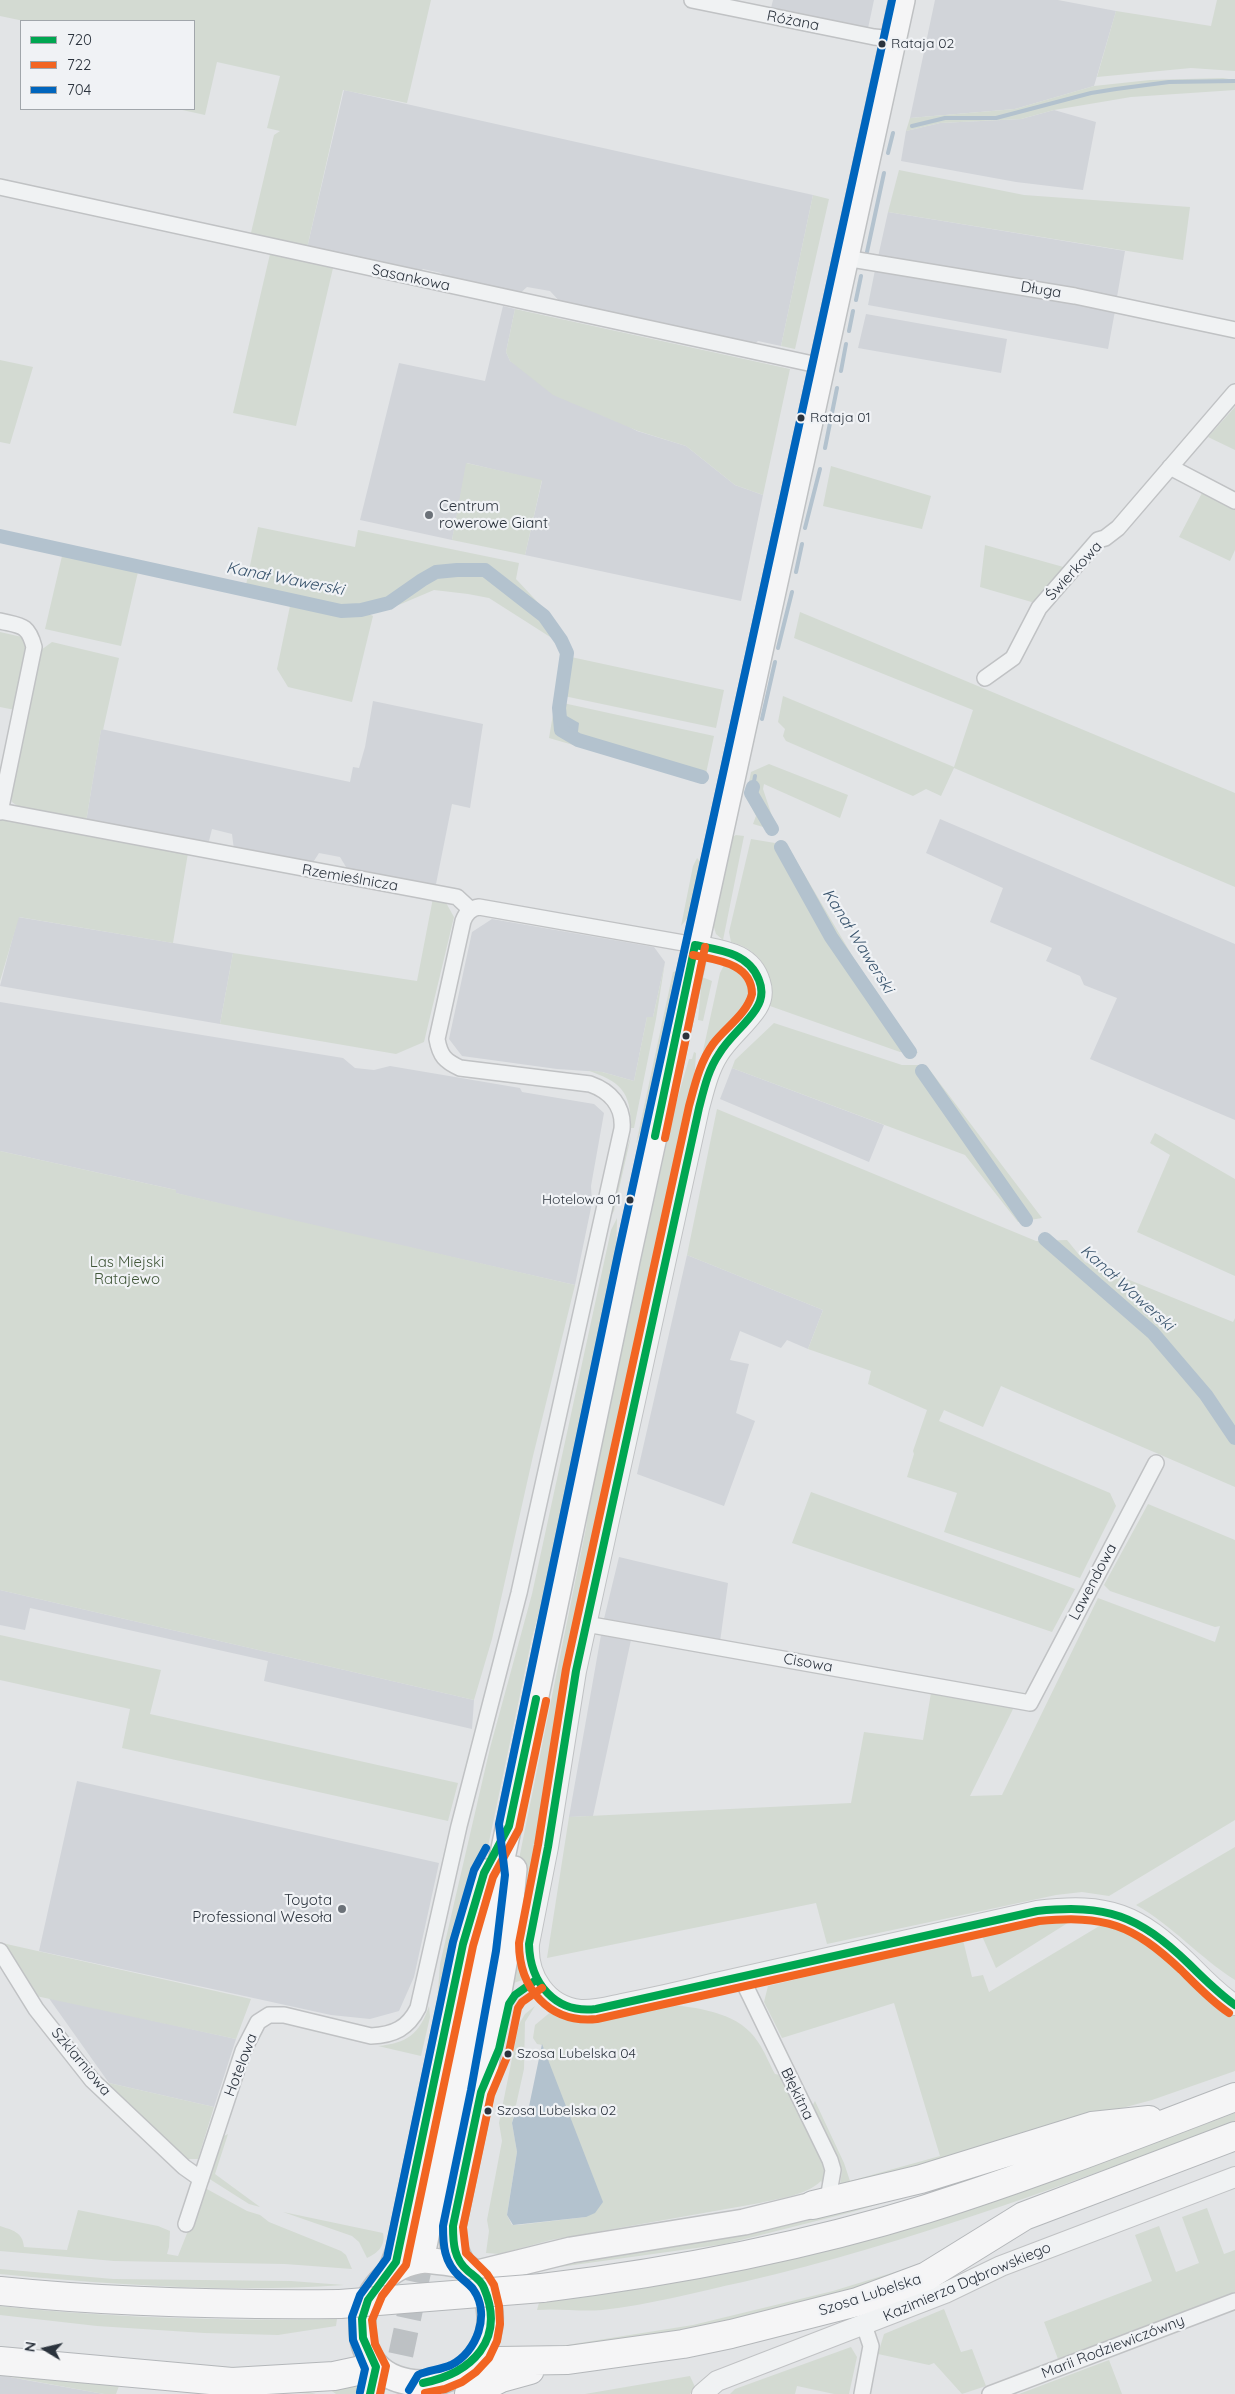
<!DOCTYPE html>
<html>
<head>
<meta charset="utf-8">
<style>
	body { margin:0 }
	#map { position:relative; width:1235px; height:2394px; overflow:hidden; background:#e2e4e6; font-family:Quicksand,sans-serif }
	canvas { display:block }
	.legend { position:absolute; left:20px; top:20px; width:175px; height:90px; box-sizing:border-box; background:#f0f2f5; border:1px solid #a1a6ab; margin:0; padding:6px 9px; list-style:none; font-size:15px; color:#2b333d }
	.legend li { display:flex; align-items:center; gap:10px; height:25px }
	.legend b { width:25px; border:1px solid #a1a6ab }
	.north { position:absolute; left:20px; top:2324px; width:50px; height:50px; -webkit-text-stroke:4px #f0f2f5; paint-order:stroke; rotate:279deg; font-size:14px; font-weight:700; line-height:20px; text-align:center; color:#2b333d }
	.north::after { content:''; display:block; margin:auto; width:18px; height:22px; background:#2b333d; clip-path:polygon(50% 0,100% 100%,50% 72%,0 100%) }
</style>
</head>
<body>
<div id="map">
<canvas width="1235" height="2394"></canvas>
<ul class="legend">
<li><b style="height:6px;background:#00a651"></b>720</li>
<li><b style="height:6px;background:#f26522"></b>722</li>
<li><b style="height:6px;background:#0065bd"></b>704</li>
</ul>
<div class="north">N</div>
</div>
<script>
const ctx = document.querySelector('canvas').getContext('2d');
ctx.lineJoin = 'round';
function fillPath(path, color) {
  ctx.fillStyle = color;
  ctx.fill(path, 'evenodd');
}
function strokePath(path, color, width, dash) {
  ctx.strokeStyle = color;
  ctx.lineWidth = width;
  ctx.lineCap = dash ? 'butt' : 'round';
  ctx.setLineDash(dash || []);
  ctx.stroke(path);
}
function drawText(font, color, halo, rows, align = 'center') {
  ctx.font = font + ' Quicksand,sans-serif';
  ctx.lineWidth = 4.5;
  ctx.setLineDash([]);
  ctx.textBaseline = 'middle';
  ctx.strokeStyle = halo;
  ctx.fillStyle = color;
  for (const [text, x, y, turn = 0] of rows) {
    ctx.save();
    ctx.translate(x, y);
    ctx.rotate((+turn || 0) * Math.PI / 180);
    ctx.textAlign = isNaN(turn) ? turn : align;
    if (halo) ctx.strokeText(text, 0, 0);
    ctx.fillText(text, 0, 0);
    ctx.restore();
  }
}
fillPath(new Path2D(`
	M 773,0 L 874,0 L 867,33 L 770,12 Z
	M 935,0 L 1058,0 L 1116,11 L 1094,86 L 1015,109 L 910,118 Z
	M 344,90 L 813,195 L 781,346 L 758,341 L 752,346 L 563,305 L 550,291 L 527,287 L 517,296 L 446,280 L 441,273 L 423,269 L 415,274 L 307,248 Z
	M 1054,110 L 1096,122 L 1083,190 L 1016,182 L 901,161 L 906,131 L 940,123 L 1021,119 Z
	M 888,212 L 1125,251 L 1117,297 L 878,257 Z
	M 875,270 L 1115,311 L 1108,349 L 868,305 Z
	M 503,306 L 515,309 L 506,352 L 510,361 L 637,431 L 686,446 L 735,485 L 763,495 L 741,601 L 525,555 L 542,481 L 467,463 L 452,540 L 360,520 L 399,363 L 485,381 Z
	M 866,314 L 1007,339 L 1001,373 L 858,348 Z
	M 373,701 L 483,724 L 470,808 L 452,804 L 435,889 L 349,872 L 340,857 L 319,853 L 312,864 L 234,850 L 232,834 L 212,829 L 209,841 L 197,845 L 86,822 L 101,729 L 350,782 L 353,767 L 359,768 L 365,747 Z
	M 940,819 L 1235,944 L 1235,1120 L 1090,1059 L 1117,998 L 1084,985 L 1080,976 L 1046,961 L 1052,948 L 990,922 L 1003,888 L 926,853 Z
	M 18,917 L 233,953 L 220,1024 L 0,986 Z
	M 492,919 L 654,947 L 665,962 L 653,1017 L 647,1017 L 634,1081 L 602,1072 L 557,1069 L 462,1056 L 449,1039 L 472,932 Z
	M 0,1002 L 343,1058 L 355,1068 L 374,1070 L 390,1066 L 520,1088 L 522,1092 L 594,1104 L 604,1113 L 591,1186 L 592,1203 L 575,1285 L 319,1227 L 175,1193 L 176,1190 L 0,1151 Z
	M 732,1068 L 884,1125 L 869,1162 L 720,1099 Z
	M 687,1255 L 823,1310 L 808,1349 L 787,1340 L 781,1348 L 740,1331 L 730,1360 L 749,1364 L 736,1413 L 755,1421 L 724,1506 L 637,1474 Z
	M 619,1557 L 728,1583 L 720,1642 L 603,1623 Z
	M 0,1590 L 474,1700 L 472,1729 L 264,1681 L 268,1661 L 30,1608 L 25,1630 L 0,1625 Z
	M 601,1635 L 631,1640 L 593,1816 L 569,1817 Z
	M 77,1781 L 439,1863 L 414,1977 L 399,2011 L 370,2019 L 331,2015 L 39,1951 Z
	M 48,1997 L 236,2039 L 214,2107 L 109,2083 Z
	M 0,2375 L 31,2381 L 104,2394 L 0,2394 Z`), '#d1d4d9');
fillPath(new Path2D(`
	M 0,0 L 431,0 L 407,103 L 343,90 L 307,248 L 250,237 L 274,135 L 280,131 L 267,128 L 280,76 L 217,62 L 205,115 L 178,109 L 194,109 L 194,21 L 24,21 L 0,16 Z
	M 1217,0 L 1235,0 L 1235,71 L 1191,68 L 1097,77 L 1116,11 L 1211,26 Z
	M 1223,78 L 1235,80 L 1235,90 L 1131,97 L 1054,110 L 1021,119 L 940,123 L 906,131 L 910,118 L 1015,109 L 1094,86 L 1150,80 Z
	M 899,170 L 1024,195 L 1190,207 L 1183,260 L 888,212 Z
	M 813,195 L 829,199 L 795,349 L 781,346 Z
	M 270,254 L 333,268 L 296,426 L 233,413 Z
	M 515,309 L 790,369 L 763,495 L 735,485 L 686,446 L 638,431 L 553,395 L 510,361 L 506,352 Z
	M 0,360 L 33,367 L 10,444 L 0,442 Z
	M 1235,407 L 1235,450 L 1208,437 Z
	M 466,463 L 542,480 L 525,555 L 452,540 Z
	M 831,466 L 931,496 L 922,529 L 823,506 Z
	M 1202,493 L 1235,509 L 1235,550 L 1230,561 L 1179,537 Z
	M 258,527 L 355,547 L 358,530 L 519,563 L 516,579 L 546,611 L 571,651 L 571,657 L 724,690 L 716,728 L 564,696 L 563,703 L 714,736 L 704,783 L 549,738 L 563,655 L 558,642 L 489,598 L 468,594 L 434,590 L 401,604 L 369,614 L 373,616 L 352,702 L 288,687 L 277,669 L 290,606 L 138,572 L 121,646 L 45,629 L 62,556 L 0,542 L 0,530 L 246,585 Z
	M 985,545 L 1067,568 L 1035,603 L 980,587 Z
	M 800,612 L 1235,793 L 1235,887 L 954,768 L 941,796 L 926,789 L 913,796 L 786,741 L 783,736 L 785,729 L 778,722 L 783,696 L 954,767 L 973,710 L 794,638 Z
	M 0,632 L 22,637 L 26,647 L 15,710 L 0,707 Z
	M 52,642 L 119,658 L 103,730 L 101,730 L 86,822 L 20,808 L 12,802 L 10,794 L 41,650 Z
	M 769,764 L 848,795 L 840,818 L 764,784 L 763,789 L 777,831 L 753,824 L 756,816 L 746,796 L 751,772 Z
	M 0,818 L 188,853 L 173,943 L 19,917 L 0,981 Z
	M 736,835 L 744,836 L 723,940 L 716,934 L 713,924 L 730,838 Z
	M 751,839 L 787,845 L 853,957 L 918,1053 L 900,1052 L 770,1006 C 775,975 762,950 731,942 L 729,932 Z
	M 697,858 L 700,861 L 700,866 L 690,915 L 681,926 L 693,866 Z
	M 433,898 L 445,901 L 454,917 L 424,1042 L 396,1054 L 220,1024 L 233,953 L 417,981 Z
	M 665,962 L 656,1019 L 634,1128 L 631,1128 C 631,1090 620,1082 587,1070 L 602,1072 L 634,1081 L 647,1017 L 653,1017 Z
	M 725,963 L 734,965 L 746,976 L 749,983 L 749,1001 L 702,1071 L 703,1051 L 720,973 Z
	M 677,971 L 643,1125 L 636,1144 L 673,972 Z
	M 702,977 L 712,981 L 703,1021 L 698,1020 Z
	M 774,1023 L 902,1065 L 926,1065 L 1042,1218 L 1018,1222 L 965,1155 L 732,1068 L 735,1060 Z
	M 694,1052 L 696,1053 L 695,1070 L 684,1122 L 689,1123 L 525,1979 L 511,1984 L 518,1864 L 586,1528 L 591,1488 L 674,1110 L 689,1059 L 692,1059 Z
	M 717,1109 L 1036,1241 L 1067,1240 L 1085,1262 L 1233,1322 L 1235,1318 L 1235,1487 L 1001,1386 L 983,1427 L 944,1410 L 939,1421 L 1110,1493 L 1116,1506 L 1080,1578 L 944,1532 L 957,1493 L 907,1477 L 914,1454 L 913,1451 L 927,1410 L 868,1384 L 871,1371 L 808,1349 L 823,1310 L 687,1255 Z
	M 1155,1133 L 1235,1179 L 1235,1276 L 1137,1232 L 1170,1155 L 1150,1143 Z
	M 631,1136 L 614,1211 L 609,1219 L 619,1172 Z
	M 0,1151 L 176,1190 L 176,1193 L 575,1285 L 533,1456 L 492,1639 L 474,1700 L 0,1590 Z
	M 617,1218 L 616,1260 L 557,1547 L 532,1638 L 482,1875 L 436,2017 L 440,1964 L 490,1748 L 532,1594 L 611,1230 Z
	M 811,1492 L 1075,1589 L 1052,1632 L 792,1543 Z
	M 1148,1504 L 1235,1540 L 1235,1820 L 1109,1896 L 1082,1892 L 1056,1895 L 827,1944 L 816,1903 L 547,1958 L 569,1817 L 851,1803 L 864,1732 L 923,1740 L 931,1693 L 1015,1705 L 970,1796 L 1002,1795 L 1098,1598 L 1215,1642 L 1220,1626 L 1215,1627 L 1110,1591 L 1104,1585 Z
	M 0,1635 L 161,1670 L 150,1714 L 458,1783 L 448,1821 L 122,1748 L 130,1709 L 0,1680 Z
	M 1235,1847 L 1235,1980 C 1200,1958 1173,1926 1136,1905 Z
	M 1074,1919 L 996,1968 L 982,1936 L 1038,1923 Z
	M 1106,1922 C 1140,1931 1162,1957 1188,1979 C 1203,1992 1219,2003 1235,2014 L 1235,2071 L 1152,2100 L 1070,2122 L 938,2163 L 840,2185 L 842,2171 L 840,2163 L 811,2108 L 815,2101 L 844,2163 L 850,2181 L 940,2156 L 894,2003 L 782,2038 L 764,2002 L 768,1986 L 963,1940 L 972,1977 L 983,1975 L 989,1992 Z
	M 2,1943 L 251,1999 L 236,2039 L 36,1996 Z
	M 672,2005 C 702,2008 741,2014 758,2042 C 765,2052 769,2063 775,2074 L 781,2075 L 825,2164 L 826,2177 L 822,2183 L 821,2181 C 805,2196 780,2198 760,2203 L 551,2240 L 499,2254 L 486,2253 L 489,2231 L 487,2220 L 502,2141 L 499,2123 L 519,2024 L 525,2014 L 535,2006 L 525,2022 L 524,2069 L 512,2123 L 517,2152 L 507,2215 L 512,2225 L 518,2225 L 586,2217 L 542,2045 L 537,2044 L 533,2038 L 535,2025 L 553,2010 Z
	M 429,2006 L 430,2017 L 421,2056 L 378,2046 C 407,2043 419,2035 429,2006 Z
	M 109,2083 L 214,2107 L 198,2159 L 185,2159 L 119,2100 Z
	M 1235,2113 L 1235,2121 C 1073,2182 911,2243 743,2282 C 696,2292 649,2305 602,2310 C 580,2312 559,2308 537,2310 L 539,2303 L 625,2291 L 722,2273 L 1035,2187 Z
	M 228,2134 L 215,2174 L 260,2207 L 249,2204 L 208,2178 L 222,2137 Z
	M 205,2188 L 247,2211 L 260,2215 L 269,2222 L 341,2251 L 346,2255 L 352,2269 L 285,2264 L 114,2261 L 0,2251 L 0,2226 C 12,2230 23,2232 24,2247 L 67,2250 L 78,2210 L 158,2226 L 170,2231 L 169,2247 L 167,2254 L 178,2256 Z
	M 917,2193 L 852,2212 L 725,2244 L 545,2269 L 535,2268 Z
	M 1207,2208 L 1224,2254 L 1235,2250 L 1235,2292 L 1058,2359 L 1044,2322 L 1152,2281 L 1135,2235 L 1159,2226 L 1176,2272 L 1199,2263 L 1182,2217 Z
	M 283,2212 L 383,2233 C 386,2245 378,2253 367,2258 L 359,2242 L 352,2236 Z
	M 921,2264 L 873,2289 L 686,2329 L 533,2352 L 529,2351 L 693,2325 L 833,2291 Z
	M 0,2269 L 113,2279 L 291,2281 L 344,2285 C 230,2293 114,2285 0,2274 Z
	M 0,2306 C 112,2318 224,2321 337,2319 L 336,2326 L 278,2335 L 204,2333 L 97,2326 L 0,2315 Z
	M 944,2309 L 961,2352 L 972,2349 L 986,2386 L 962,2394 L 934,2363 L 929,2365 L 878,2354 L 884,2334 Z
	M 851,2347 L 857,2357 L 849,2394 L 834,2394 L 797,2386 L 795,2394 L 730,2394 L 735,2389 Z
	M 1109,2360 L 1122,2394 L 1019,2394 Z
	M 363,2374 L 362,2394 L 336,2394 L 326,2387 Z
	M 0,2375 L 298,2389 L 316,2394 L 140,2385 L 119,2386 L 116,2394 L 104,2394 Z
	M 690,2376 L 695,2387 L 690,2394 L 585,2394 Z`), '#d3dad2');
fillPath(new Path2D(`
	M 565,715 L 579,723 L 577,740 L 564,739 L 560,724 Z
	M 542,2044 L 603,2202 L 595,2213 L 586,2217 L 513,2225 L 507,2215 L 517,2152 L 512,2123 L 515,2113 L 527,2116 Z`), '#b3c2ce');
strokePath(new Path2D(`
	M 912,126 L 945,118 L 996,118 L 1091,93 L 1116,89 L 1169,82 L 1235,81
	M 888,153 L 893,133
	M 867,252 L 884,173
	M 856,300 L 861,276
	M 849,331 L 853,311
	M 841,371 L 846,344
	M 825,448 L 837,388
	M 805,528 L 820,469
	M 796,572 L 802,544
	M 778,648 L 792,592
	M 762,719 L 775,662
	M 753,787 L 755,776`), '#b3c2ce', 4);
strokePath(new Path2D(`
	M 0,536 L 341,611 L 361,610 L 389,603 L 422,580 L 436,572 L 457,570 L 485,570 L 544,616 L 561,640 L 567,653 L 559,708 L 561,730 L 578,740 L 702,777
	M 753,787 L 751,793 L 772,829
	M 781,847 L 831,937 L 910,1052
	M 922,1071 L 1026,1220
	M 1045,1239 L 1153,1333 L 1206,1395 L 1235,1438`), '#b3c2ce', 14);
strokePath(new Path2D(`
	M 393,2391 L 423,2251`), '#bdc1c4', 25, [25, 12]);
const minor = new Path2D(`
	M 692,0 L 874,37 L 894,39
	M 0,187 L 822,366
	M 845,258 L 1075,296 L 1235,330
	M 1170,467 L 1235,501
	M 0,621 C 21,626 28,624 34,647 L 0,812
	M 985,678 L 1013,658 L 1039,608 L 1098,540 L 1105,538 L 1118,528 L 1235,392
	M 0,811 L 457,897 L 471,910
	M 586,1624 L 1030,1703 L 1156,1463
	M 0,1951 L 36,2009 L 92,2080 L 184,2167 L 201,2179
	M 741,1977 L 830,2160 L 833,2170 L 829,2193 L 818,2201
	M 186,2224 L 243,2051 L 258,2022 L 269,2015 L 284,2015 L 371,2036 C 394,2035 408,2028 418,2008 L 459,1826 L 519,1593 L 622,1129 C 624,1106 610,1091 590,1084 L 460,1068 C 445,1061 440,1056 437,1039 L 463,921 C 466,913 471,908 479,907 L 695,945
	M 862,2394 L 871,2346 L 864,2325
	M 990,2394 L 1235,2301`);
const tertiary = new Path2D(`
	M 695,945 C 722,951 751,952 760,982 C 763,991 762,1000 757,1008 C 746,1025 729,1037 718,1055 C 708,1071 704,1090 699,1108 L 576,1671 L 548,1847 L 529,1944 C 527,1975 546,2006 580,2010 C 594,2011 608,2007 622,2004 C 653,1998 684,1991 716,1983 L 1037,1911 C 1109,1902 1138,1914 1189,1964 C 1204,1979 1218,1994 1235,2005
	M 702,2394 L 717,2381 L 945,2293 L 1001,2266 L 1235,2177`);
const primary = new Path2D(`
	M 423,2251 L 478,1973 L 628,1256 L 902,0
	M 425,2260 C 437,2262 452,2262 463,2266 C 475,2271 482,2283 486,2295 C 502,2339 470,2384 422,2383 C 335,2382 349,2267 425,2260 Z
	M 463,2266 L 453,2245 L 453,2226 L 481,2092 L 506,1952 L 514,1869
	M 390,2273 L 399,2250 L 463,1944 L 485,1872
	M 474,2274 L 571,2250 L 744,2222 L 813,2205
	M 370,2394 L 376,2367`);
const motorway = new Path2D(`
	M 813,2205 L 921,2179 L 1092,2126 L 1149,2120
	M 542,2288 C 672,2272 800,2248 926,2209 C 1031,2176 1133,2136 1235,2097
	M 0,2291 C 114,2303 226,2305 340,2304
	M 0,2361 L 232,2382 L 334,2376 L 376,2367
	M 466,2369 L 498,2361 L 568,2360 L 683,2344 L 731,2334 L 857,2302 L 927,2276 L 1024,2216 L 1235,2136
	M 469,2394 L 501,2378 L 530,2370`);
strokePath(minor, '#c0c2c4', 18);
strokePath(tertiary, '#c0c2c4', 22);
strokePath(primary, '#bfc1c3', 28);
strokePath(motorway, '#b4b7ba', 30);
strokePath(minor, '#f0f2f3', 15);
strokePath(tertiary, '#f0f2f3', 20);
strokePath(primary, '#f5f5f6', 25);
strokePath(motorway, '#f5f5f6', 28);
const motorwayBridge = new Path2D(`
	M 340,2304 L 542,2288`);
strokePath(motorwayBridge, '#b4b7ba', 30, []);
strokePath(motorwayBridge, '#f5f5f6', 28);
strokePath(new Path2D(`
	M 695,945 C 720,950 749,953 759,980 C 763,990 762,1000 756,1009 C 745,1026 729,1037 719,1054 C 708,1070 704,1089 699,1108 L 576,1671 L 548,1847 L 529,1944 C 530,1983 555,2014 596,2009 L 1037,1911 C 1107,1904 1138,1915 1189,1964 C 1204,1979 1218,1993 1235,2005
	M 655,1136 L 695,945
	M 423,2383 C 472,2373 506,2340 484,2288 C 481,2280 474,2276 468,2271 C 454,2259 453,2244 453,2226 L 481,2092 L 499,2049 L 509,2004 L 515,1995 L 536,1980
	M 370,2394 L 376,2367 L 363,2338 L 362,2319 L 368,2300 L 396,2262 L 463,1944 L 484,1873 L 509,1826 L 536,1699`), '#00a651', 8);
strokePath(new Path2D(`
	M 693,955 C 716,960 752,963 752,994 C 747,1014 725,1028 713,1044 C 700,1062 695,1084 689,1106 L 566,1669 L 538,1845 L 519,1943 C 519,1988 549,2024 597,2019 L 1039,1921 C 1105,1915 1132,1924 1181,1970 C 1196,1985 1211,2001 1229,2013
	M 665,1138 L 705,947
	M 425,2393 L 445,2389 L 462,2382 L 476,2372 L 489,2358 L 497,2341 L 500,2324 L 499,2306 L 494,2285 L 487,2274 L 466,2253 L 463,2227 L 491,2095 L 509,2052 L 518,2008 L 522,2002 L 542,1988
	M 380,2394 L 386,2366 L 375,2344 L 372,2320 L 382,2296 L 406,2265 L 473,1946 L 493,1877 L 519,1829 L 546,1701`), '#f26522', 8);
strokePath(new Path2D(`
	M 409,2390 L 418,2375 C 428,2370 440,2370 451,2365 C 477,2352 491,2314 473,2289 C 469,2284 463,2280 459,2276 C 444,2262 443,2245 443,2226 L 471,2090 L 496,1951 L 505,1875 L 499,1824 L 618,1254 L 892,0
	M 360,2392 L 365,2369 L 353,2340 L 352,2317 L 360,2295 L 387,2258 L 453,1942 L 474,1870 L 486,1848`), '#0065bd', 8);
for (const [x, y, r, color] of [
	[882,44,4.5,"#2b333d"],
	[801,418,4.5,"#2b333d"],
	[429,515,5,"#6b7178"],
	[686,1036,4.5,"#2b333d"],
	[630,1200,4.5,"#2b333d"],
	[342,1909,5,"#6b7178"],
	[508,2054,4.5,"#2b333d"],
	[488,2111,4.5,"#2b333d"]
]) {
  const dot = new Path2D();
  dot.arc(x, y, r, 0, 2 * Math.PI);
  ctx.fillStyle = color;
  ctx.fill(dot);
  strokePath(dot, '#f0f2f5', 2);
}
drawText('14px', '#2b333d', '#f0f2f5', [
	["Rataja 02",891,44],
	["Rataja 01",810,418],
	["Hotelowa 01",621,1200,"right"],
	["Szosa Lubelska 04",517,2054],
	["Szosa Lubelska 02",497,2111]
], 'left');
drawText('15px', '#2b333d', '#f0f2f5', [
	["Różana",793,21,11],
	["Sasankowa",411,278,12],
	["Długa",1041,290,9],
	["Świerkowa",1074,571,-47],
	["Rzemieślnicza",350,878,10],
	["Lawendowa",1093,1582,-62],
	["Cisowa",808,1663,10],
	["Szklarniowa",81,2062,50],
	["Hotelowa",241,2065,-69],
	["Błękitna",797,2094,64],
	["Kazimierza Dąbrowskiego",967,2282,-23],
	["Szosa Lubelska",870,2295,-18],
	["Marii Rodziewiczówny",1113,2347,-21]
]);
drawText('15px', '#2b333d', '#f0f2f5', [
	["Centrum",439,506],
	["rowerowe Giant",439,523],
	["Toyota",332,1900,"right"],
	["Professional Wesoła",332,1917,"right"]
], 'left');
drawText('15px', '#415739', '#f0f2f5', [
	["Las Miejski",127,1262],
	["Ratajewo",127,1279]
]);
drawText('italic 16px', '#39546d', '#f0f2f5', [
	["Kanał Wawerski",285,579,11],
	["Kanał Wawerski",858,941,58],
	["Kanał Wawerski",1127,1288,42]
]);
</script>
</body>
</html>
